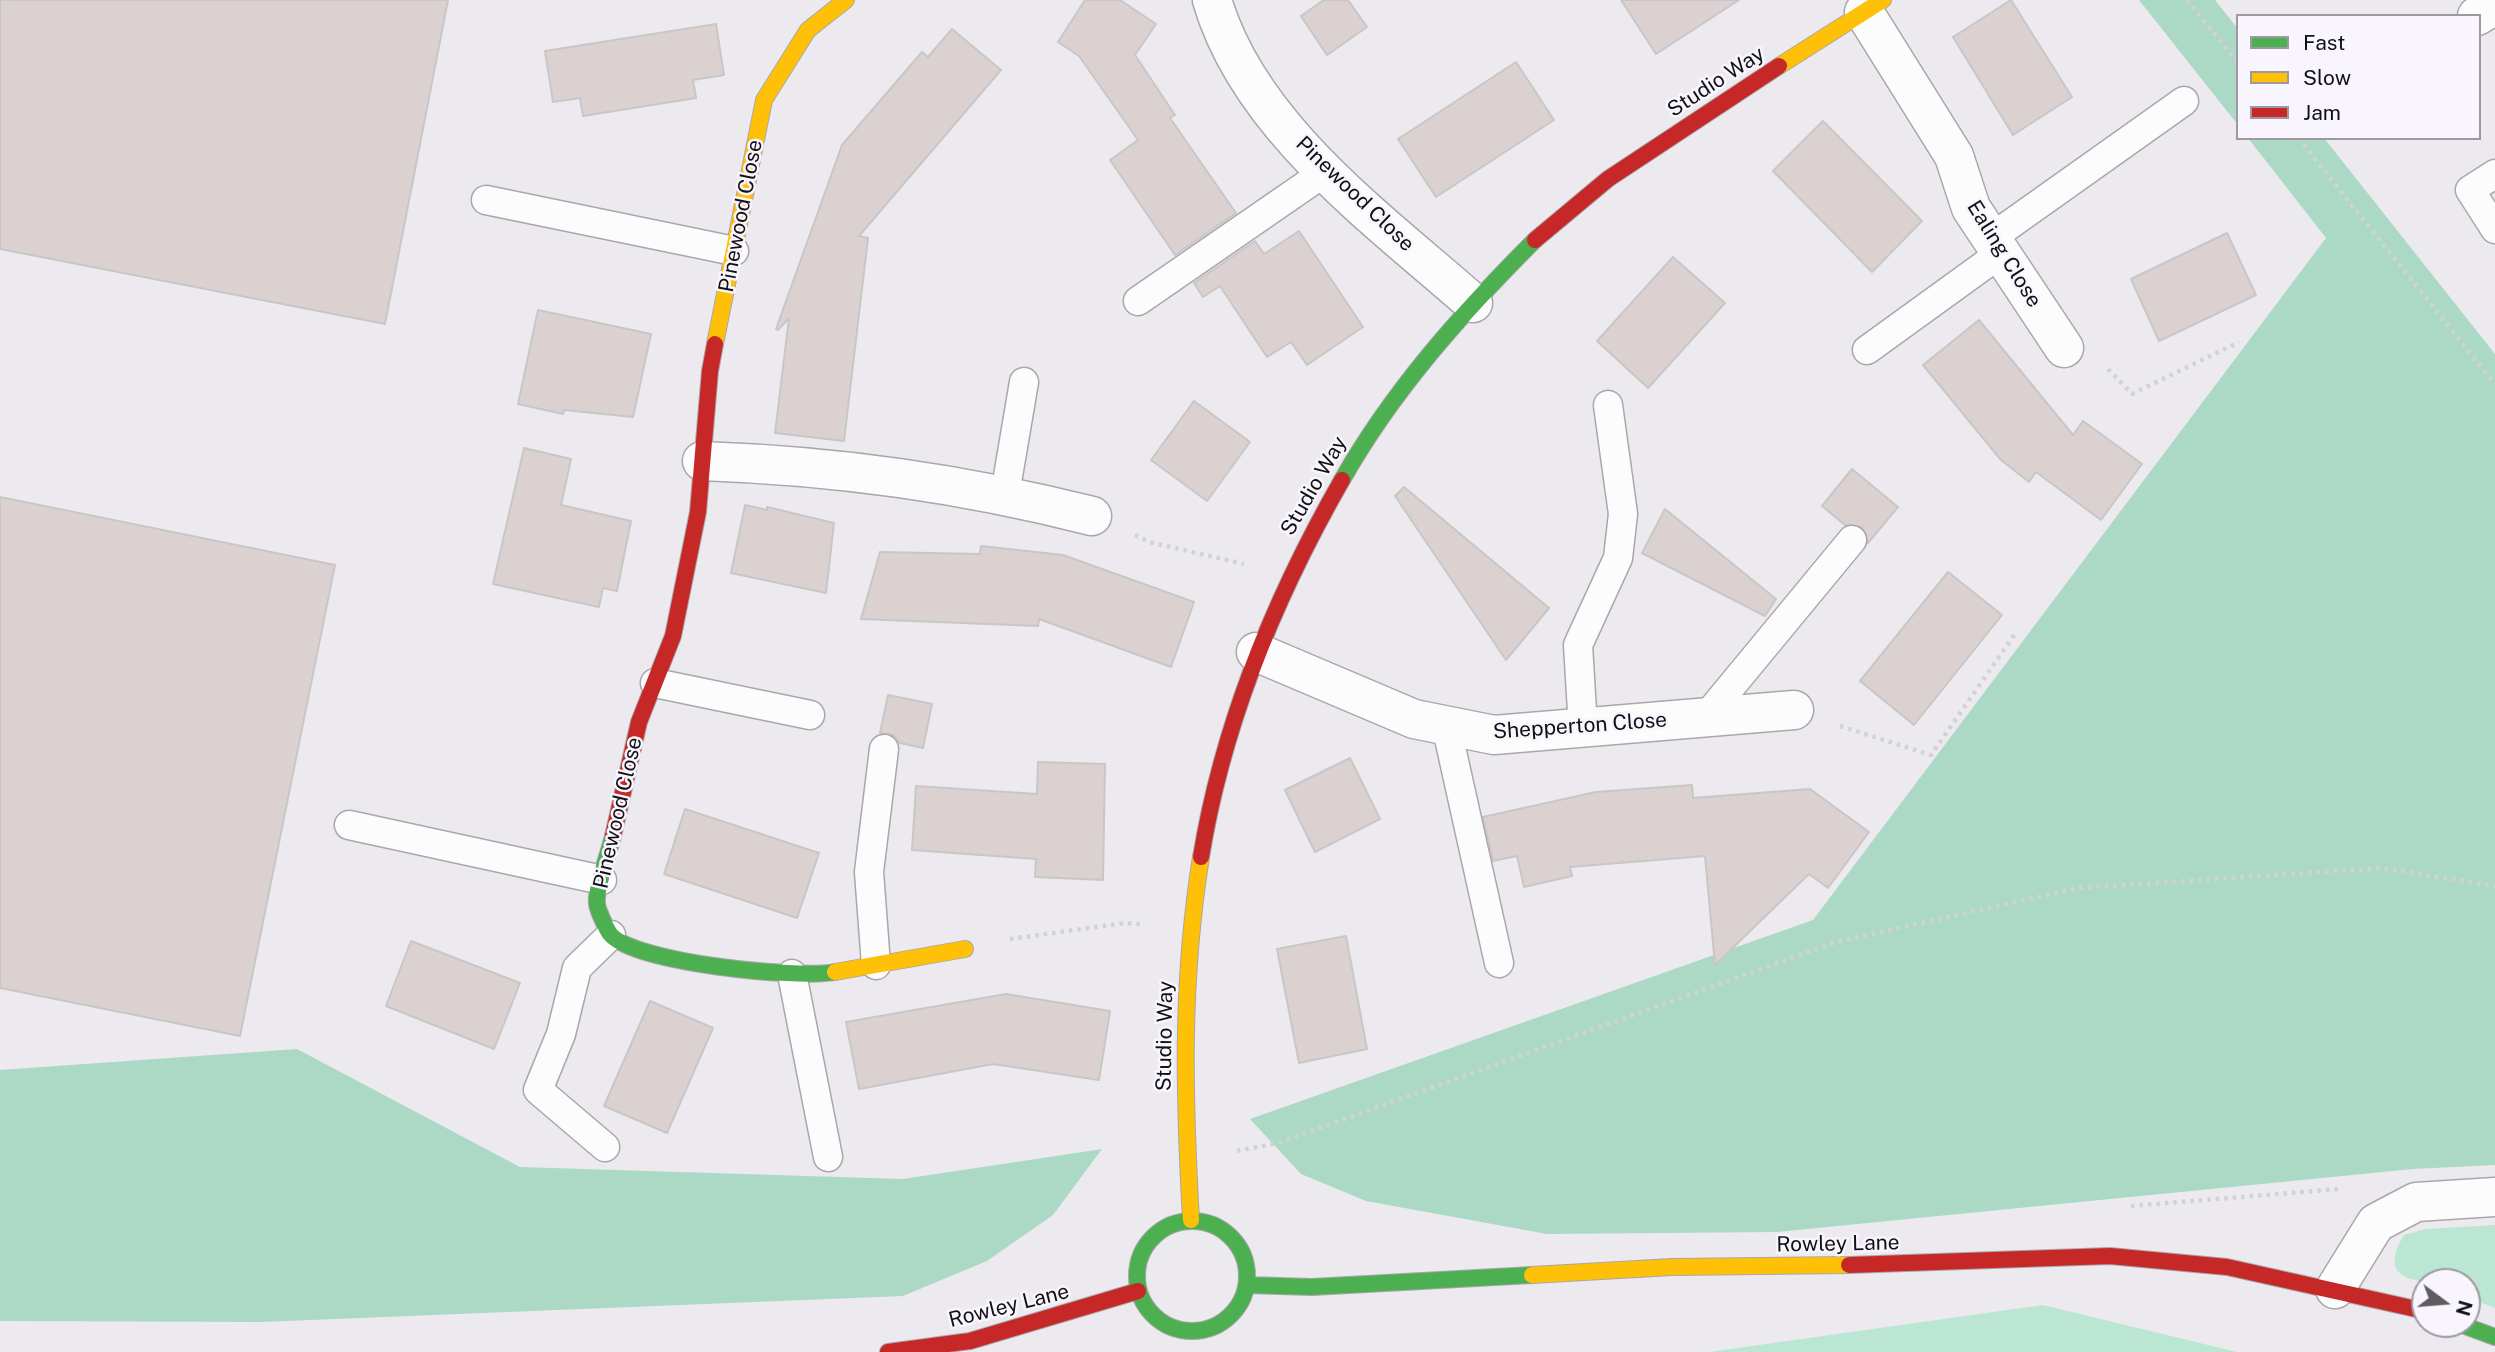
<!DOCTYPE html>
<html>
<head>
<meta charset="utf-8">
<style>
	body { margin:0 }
	#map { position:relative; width:2495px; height:1352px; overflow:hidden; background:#eceaee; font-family:"Public Sans",sans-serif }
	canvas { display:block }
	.legend { position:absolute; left:2236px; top:14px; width:245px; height:126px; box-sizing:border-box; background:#f9f5fe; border:2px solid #9c99a0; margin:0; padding:9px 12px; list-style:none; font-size:21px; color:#111012 }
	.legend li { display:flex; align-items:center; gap:14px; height:35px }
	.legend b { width:35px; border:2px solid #9c99a0 }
	.north { position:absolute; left:2411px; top:1268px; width:70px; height:70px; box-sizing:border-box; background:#f9f5fe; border:2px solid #9c99a0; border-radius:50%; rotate:106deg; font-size:19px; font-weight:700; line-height:28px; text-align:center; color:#111012 }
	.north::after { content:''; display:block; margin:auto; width:24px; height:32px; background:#5e5c5f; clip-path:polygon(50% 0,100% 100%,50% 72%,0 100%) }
</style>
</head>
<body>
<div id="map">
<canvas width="2495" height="1352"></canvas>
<ul class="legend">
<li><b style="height:9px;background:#4caf50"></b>Fast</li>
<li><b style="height:9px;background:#ffc107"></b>Slow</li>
<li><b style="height:9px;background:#c62828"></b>Jam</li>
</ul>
<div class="north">N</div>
</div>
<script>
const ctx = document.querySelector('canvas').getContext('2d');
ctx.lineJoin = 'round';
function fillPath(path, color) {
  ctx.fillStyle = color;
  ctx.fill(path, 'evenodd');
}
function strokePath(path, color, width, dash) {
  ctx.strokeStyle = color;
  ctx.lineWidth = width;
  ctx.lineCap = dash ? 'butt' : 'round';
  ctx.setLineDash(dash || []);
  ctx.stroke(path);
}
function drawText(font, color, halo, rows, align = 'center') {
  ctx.font = font + ' "Public Sans",sans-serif';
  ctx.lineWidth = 5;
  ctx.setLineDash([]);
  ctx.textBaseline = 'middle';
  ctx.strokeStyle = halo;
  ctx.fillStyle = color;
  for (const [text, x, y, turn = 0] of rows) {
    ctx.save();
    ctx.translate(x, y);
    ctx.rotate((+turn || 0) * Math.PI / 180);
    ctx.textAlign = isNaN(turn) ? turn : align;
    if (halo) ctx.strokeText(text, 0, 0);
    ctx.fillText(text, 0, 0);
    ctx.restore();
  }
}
fillPath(new Path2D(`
	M 2495,1225 L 2495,1308 L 2467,1297 L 2467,1282 C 2433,1282 2371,1289 2404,1235 L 2426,1229 Z
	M 2043,1305 L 2237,1352 L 1709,1352 Z`), '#bce6d4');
fillPath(new Path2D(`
	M 2139,0 L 2215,0 L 2238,29 L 2238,125 Z
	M 2248,138 L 2324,138 L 2495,354 L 2495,1165 L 2413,1169 L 1777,1232 L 1547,1234 L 1366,1201 L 1301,1174 L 1250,1119 L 1813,920 L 2326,238 Z
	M 297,1049 L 520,1167 L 903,1179 L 1102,1149 L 1053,1215 L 987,1261 L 903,1296 L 261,1322 L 0,1321 L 0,1070 Z`), '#acd9c5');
const building = new Path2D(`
	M 0,0 L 448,0 L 385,324 L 0,249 Z
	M 1085,0 L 1120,0 L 1156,24 L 1135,55 L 1175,115 L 1170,118 L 1236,213 L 1175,255 L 1110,160 L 1138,140 L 1079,56 L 1058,42 Z
	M 1324,0 L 1348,0 L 1367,27 L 1327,55 L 1301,16 Z
	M 1621,0 L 1739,0 L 1656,54 Z
	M 2011,0 L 2072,97 L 2013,135 L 1953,37 Z
	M 716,24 L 724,75 L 693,80 L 696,98 L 583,116 L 580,98 L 553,102 L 545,51 Z
	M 952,29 L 1001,70 L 859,236 L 868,238 L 844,441 L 775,433 L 789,318 L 778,330 L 776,329 L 842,145 L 922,52 L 928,57 Z
	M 1516,62 L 1554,120 L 1436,197 L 1398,139 Z
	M 1823,121 L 1922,221 L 1872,272 L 1773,171 Z
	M 1299,231 L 1363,327 L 1307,365 L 1291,342 L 1267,357 L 1220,286 L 1203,297 L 1194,283 L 1255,241 L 1264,254 Z
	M 2227,233 L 2256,295 L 2159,341 L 2131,279 Z
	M 1673,257 L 1725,303 L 1648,388 L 1597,341 Z
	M 538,310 L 651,334 L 633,417 L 564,410 L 563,414 L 518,404 Z
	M 1979,320 L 2073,435 L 2083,421 L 2142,464 L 2101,520 L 2036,472 L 2029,482 L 2001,460 L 1923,365 Z
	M 1194,401 L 1250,442 L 1207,501 L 1151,460 Z
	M 524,448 L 571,459 L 561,505 L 631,521 L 617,591 L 603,588 L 599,607 L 493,584 Z
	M 1852,469 L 1898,507 L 1868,543 L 1862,527 L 1845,525 L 1822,506 Z
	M 1404,487 L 1549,608 L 1506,660 L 1395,496 Z
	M 0,497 L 335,565 L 240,1036 L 0,988 Z
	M 745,505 L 767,510 L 767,507 L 834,523 L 826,593 L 731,573 Z
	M 1665,509 L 1776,599 L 1765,616 L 1642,553 Z
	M 981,546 L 1063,555 L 1194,602 L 1171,667 L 1039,619 L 1038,626 L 861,619 L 880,552 L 980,554 Z
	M 1948,572 L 2002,615 L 1914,725 L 1860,681 Z
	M 888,695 L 932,704 L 923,748 L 900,743 L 893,735 L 880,733 Z
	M 1350,758 L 1380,819 L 1315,852 L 1285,790 Z
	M 1038,762 L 1105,764 L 1103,880 L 1035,877 L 1036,859 L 912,850 L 916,786 L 1037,794 Z
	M 1692,785 L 1693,798 L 1810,789 L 1869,832 L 1828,888 L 1809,874 L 1715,965 L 1705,856 L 1570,867 L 1572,876 L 1524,887 L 1517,856 L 1493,861 L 1483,817 L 1596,792 Z
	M 685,809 L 819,853 L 797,918 L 664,874 Z
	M 1346,936 L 1367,1049 L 1299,1063 L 1277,949 Z
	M 411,941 L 520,983 L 494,1049 L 386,1006 Z
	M 1006,994 L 1110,1011 L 1099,1080 L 993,1064 L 859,1089 L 846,1022 Z
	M 650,1001 L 713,1028 L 667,1133 L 604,1106 Z`);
fillPath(building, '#dad1d0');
strokePath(building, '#c9c6c8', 2);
const lane = new Path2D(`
	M 2495,174 L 2470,190 L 2495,229
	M 486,200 L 734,251
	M 1991,238 L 2184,101
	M 1138,301 L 1325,172
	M 1867,350 L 2001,253
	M 1005,494 L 1024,382
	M 655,683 L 810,715
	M 1705,718 L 1852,540
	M 1446,725 L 1499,963
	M 1583,728 L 1578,645 L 1618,558 L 1623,514 L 1608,405
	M 349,825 L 602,880
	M 876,965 L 869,872 L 884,749
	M 792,974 L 828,1157
	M 605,1147 L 538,1090 L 561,1034 L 577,968 L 611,935`);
const street = new Path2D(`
	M 1212,0 C 1249,127 1378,219 1473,303
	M 1864,12 L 1954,156 L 1971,208 L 2064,348
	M 2477,16 L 2495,5
	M 702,461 C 838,466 961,483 1092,516
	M 1256,652 L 1414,719 L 1494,735 L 1794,710
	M 2335,1289 L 2376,1223 L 2416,1202 L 2495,1197`);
const fast = new Path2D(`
	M 1342,480 C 1393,390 1462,313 1535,240
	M 613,836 C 609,853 595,889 597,904 C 598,911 606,928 610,934 C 634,963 797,979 835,972
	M1137 1276a55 55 0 1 1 110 0a55 55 0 1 1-110 0Z
	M 1247,1285 L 1312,1287 L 1532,1275
	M 2460,1324 L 2495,1337`);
const slow = new Path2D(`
	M 1779,66 L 1883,0
	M 715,344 L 764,100 L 808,30 L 846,0
	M 835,972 L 965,949
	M 1191,1220 C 1184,1094 1181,982 1201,857
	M 1532,1275 L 1672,1267 L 1849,1265`);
const jam = new Path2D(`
	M 1535,240 L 1608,179 L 1779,66
	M 613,836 L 639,722 L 673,636 L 698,512 L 710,371 L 715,344
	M 1201,857 C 1223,723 1275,597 1342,480
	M 1849,1265 L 2110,1256 L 2227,1267 L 2425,1311
	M 888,1352 L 970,1341 L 1138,1291`);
strokePath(lane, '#a9a7ab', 31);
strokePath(street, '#a9a7ab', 41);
strokePath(fast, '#a9a7ab', 18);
strokePath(slow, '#a9a7ab', 18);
strokePath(jam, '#a9a7ab', 18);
strokePath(new Path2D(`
	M 2187,0 L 2238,63
	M 2298,138 L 2495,384
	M 2108,369 L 2132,394 L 2239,342
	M 1135,535 L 1149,542 L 1244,564
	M 1840,726 L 1931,755 L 2017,631
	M 1010,939 L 1125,923 L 1140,924
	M 1237,1151 L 1278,1143 L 1836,942 L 2079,888 L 2381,868 L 2495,886
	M 2131,1206 L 2339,1189`), '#d2d2d3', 4.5, [3.5, 5]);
strokePath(lane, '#fcfcfc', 28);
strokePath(street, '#fcfcfc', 38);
strokePath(fast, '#4caf50', 16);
strokePath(slow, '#ffc107', 16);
strokePath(jam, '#c62828', 16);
drawText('21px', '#111012', '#f9f5fe', [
	["Studio Way",1716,82,-33],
	["Pinewood Close",1355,194,44],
	["Pinewood Close",741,216,-79],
	["Ealing Close",2004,254,58],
	["Studio Way",1314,486,-60],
	["Shepperton Close",1580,726,-4],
	["Pinewood Close",618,813,-77],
	["Studio Way",1165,1036,-89],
	["Rowley Lane",1838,1244,-1],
	["Rowley Lane",1009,1306,-14]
]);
</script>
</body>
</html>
